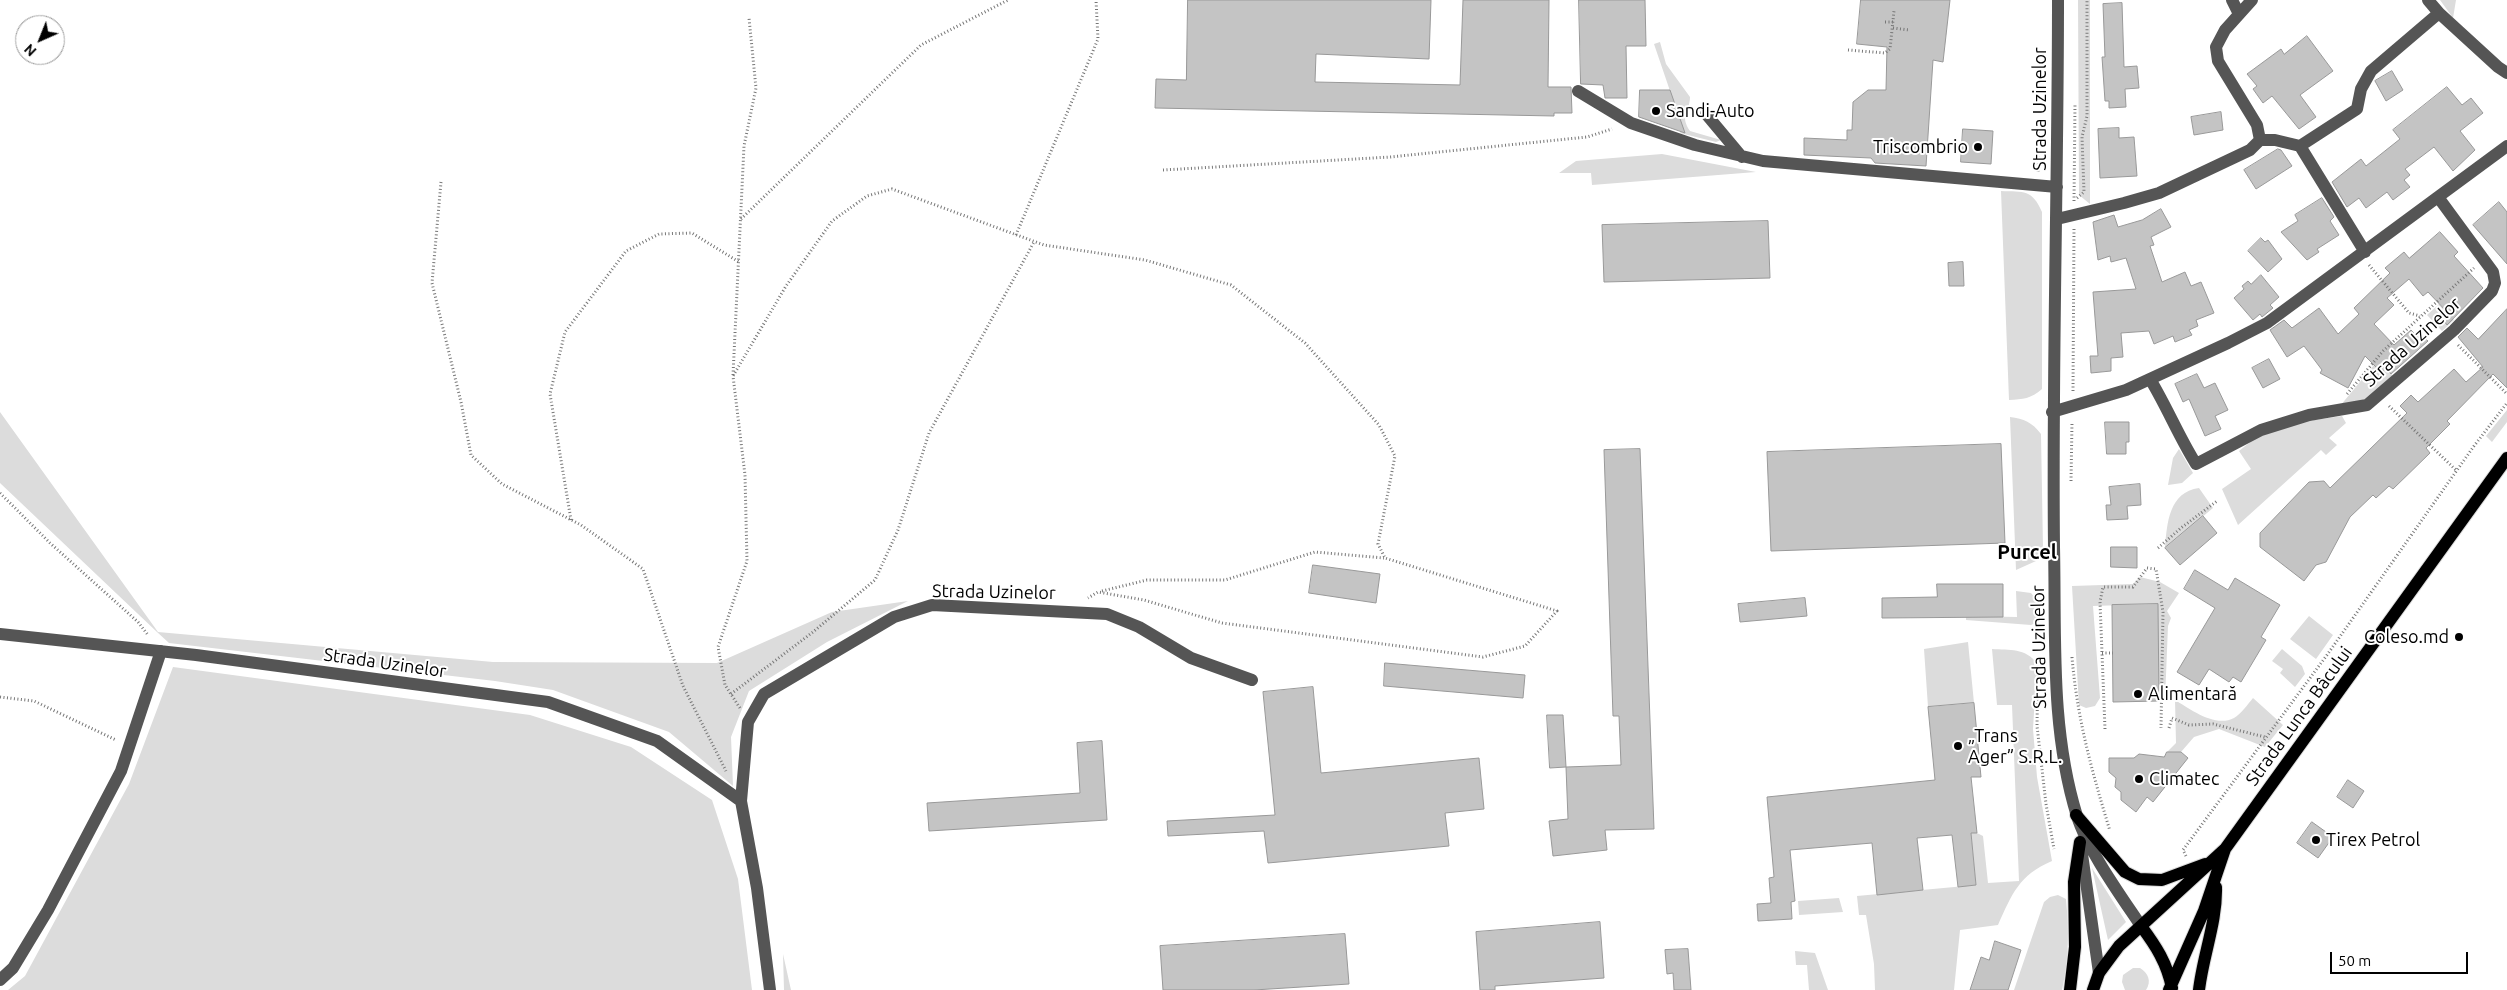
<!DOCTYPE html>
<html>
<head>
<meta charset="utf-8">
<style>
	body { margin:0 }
	#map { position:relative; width:2507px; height:990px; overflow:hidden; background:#fff; font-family:Ubuntu,sans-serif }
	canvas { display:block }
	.north { position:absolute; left:15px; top:15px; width:50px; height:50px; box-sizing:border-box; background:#fff; border:1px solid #999; border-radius:50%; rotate:224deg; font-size:14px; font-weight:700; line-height:20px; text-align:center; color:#000 }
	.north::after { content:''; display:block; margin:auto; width:18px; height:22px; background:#000; clip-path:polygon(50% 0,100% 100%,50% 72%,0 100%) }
	.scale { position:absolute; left:2330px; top:952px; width:138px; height:22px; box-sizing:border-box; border:2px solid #000; border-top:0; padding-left:6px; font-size:15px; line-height:18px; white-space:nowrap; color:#000; -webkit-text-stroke:4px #fff; paint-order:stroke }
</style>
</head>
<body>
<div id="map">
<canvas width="2507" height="990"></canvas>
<div class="north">N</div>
<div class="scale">50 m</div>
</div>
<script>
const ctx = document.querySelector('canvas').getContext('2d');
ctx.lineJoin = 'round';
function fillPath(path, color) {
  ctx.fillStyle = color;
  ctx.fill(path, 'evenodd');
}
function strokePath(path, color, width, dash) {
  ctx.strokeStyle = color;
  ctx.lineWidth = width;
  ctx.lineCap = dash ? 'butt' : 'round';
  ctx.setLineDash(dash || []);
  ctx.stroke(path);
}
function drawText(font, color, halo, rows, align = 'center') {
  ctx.font = font + ' Ubuntu,sans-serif';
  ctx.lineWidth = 4;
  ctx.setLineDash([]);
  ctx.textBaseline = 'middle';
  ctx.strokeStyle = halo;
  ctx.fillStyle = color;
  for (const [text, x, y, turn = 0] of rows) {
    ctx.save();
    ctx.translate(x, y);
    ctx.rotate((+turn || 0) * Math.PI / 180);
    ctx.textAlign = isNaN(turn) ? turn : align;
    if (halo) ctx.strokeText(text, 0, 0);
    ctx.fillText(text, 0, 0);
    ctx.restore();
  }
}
fillPath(new Path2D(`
	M 2078,0 L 2090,0 L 2090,204 L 2079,195 Z
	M 2440,0 L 2456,0 L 2453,18 Z
	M 1660,42 L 1666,64 L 1690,97 C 1690,111 1679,115 1690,131 L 1721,140 L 1716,142 L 1680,133 L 1683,129 L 1654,44 Z
	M 1662,154 L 1756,172 L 1592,185 L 1591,173 L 1559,173 L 1576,161 Z
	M 2001,191 C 2024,192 2032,189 2042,212 L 2042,389 C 2031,399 2023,399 2009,400 Z
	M 2439,304 L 2454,320 L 2442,331 L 2427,315 Z
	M 2374,365 L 2382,373 L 2386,368 L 2393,376 C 2373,394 2368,402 2340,406 Z
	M 2507,410 L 2507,422 L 2492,442 L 2486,436 Z
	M 0,412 L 158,632 L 493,662 L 717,663 L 832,612 L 908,601 L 827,642 L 749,691 L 731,737 L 733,786 L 669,732 L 553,690 L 495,681 L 169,643 L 157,632 L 0,483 Z
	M 2342,416 L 2346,423 L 2329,438 L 2337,445 L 2326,455 L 2321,450 L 2238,525 L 2222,489 L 2251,469 L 2239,451 L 2254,439 L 2287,424 Z
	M 2010,417 C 2024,419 2032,422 2041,434 L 2043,549 L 2036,561 L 2016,570 Z
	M 2179,449 L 2193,473 L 2182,483 L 2168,485 L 2173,458 Z
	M 2199,488 L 2213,508 L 2165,548 C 2167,523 2169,492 2199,488 Z
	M 2140,577 L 2160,582 L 2179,593 L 2167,611 L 2171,618 L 2168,626 L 2165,700 L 2159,701 L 2157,604 L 2093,606 L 2100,698 L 2095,706 L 2086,708 L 2079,705 L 2072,586 L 2133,584 Z
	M 2016,591 L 2031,593 L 2037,600 L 2038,622 L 2031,625 L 1966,620 L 1966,616 L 2017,617 Z
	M 2309,616 L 2333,635 L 2316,659 L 2290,639 Z
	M 1968,642 L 1974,703 L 1928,707 L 1924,649 Z
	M 1992,649 C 2010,650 2025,648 2037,663 L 2033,729 L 2037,777 L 2052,861 C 2019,875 2012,894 1998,925 L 1960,930 L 1954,990 L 1875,990 L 1874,964 L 1866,915 L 1859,915 L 1857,896 L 1976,885 L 1971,833 L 1977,833 L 1983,836 L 1988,883 L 2019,881 L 2012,705 L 1997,705 Z
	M 2282,649 L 2302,666 L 2305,674 L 2295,687 L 2280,673 L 2283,669 L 2272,661 Z
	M 173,667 L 530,715 L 631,747 L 712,800 L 738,879 L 752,990 L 8,990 L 25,976 L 129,784 Z
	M 2253,698 L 2283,725 L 2265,747 L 2219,729 L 2194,737 L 2181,752 L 2167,752 L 2176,743 L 2175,700 C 2190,709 2215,728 2234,718 C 2241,714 2248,704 2253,698 Z
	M 2092,868 L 2126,922 L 2108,940 Z
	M 2058,895 L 2066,899 C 2069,931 2069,959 2062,990 L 2014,990 L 2044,902 L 2050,897 Z
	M 1839,898 L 1843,912 L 1799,915 L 1798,901 Z
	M 1795,951 L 1815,953 L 1828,990 L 1809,990 L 1807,965 L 1796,965 Z
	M 783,954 L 791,990 L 784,990 Z
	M 2133,968 L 2140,968 C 2148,973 2152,981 2146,990 L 2125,990 L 2122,982 L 2123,975 Z`), '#dcdcdc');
const building = new Path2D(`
	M 1188,0 L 1431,0 L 1429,59 L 1316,54 L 1315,82 L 1460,85 L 1463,0 L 1549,0 L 1548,87 L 1571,87 L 1572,113 L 1554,113 L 1554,116 L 1155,108 L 1156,79 L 1186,80 Z
	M 1579,0 L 1645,0 L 1646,46 L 1626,46 L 1627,98 L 1605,98 L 1603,85 L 1581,84 Z
	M 1861,0 L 1950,0 L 1943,62 L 1933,60 L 1926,166 L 1875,163 L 1871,158 L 1804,155 L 1804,138 L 1847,140 L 1847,130 L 1852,130 L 1853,102 L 1868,90 L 1886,90 L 1887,47 L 1857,44 Z
	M 2122,3 L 2124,67 L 2137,66 L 2139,88 L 2125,89 L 2126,107 L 2109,108 L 2109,101 L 2105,101 L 2102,57 L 2105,57 L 2103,4 Z
	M 2307,36 L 2333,71 L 2300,95 L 2316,117 L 2299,129 L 2272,96 L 2263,103 L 2253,89 L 2257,86 L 2247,74 L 2281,49 L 2284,54 Z
	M 2392,71 L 2403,90 L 2386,101 L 2375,81 Z
	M 2447,87 L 2462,105 L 2471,98 L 2483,113 L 2460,131 L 2475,150 L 2453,171 L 2434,147 L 2405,169 L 2410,175 L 2404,180 L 2410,187 L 2393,200 L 2387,192 L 2366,208 L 2359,198 L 2347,207 L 2332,182 L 2361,159 L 2366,166 L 2400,139 L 2393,130 Z
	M 1640,90 L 1670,90 L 1685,133 L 1639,117 Z
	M 2221,112 L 2223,130 L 2194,135 L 2191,117 Z
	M 2119,128 L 2119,138 L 2134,137 L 2137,176 L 2100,178 L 2098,129 Z
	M 1963,129 L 1993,131 L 1991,164 L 1961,162 Z
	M 2278,149 L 2281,150 L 2292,166 L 2256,189 L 2244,170 Z
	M 2322,198 L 2334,217 L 2330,221 L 2339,235 L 2317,249 L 2319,252 L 2307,260 L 2281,232 L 2298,221 L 2295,215 Z
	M 2499,202 L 2507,212 L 2507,264 L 2473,225 Z
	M 2161,209 L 2171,227 L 2151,237 L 2154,245 L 2150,246 L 2162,282 L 2185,272 L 2191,286 L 2201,282 L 2214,313 L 2196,320 L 2198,326 L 2189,330 L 2192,335 L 2175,342 L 2173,336 L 2154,344 L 2149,331 L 2121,333 L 2123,357 L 2111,358 L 2111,371 L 2091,373 L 2090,356 L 2098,356 L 2093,292 L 2136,289 L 2126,258 L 2111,262 L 2110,256 L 2098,260 L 2093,222 L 2114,215 L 2118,227 L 2142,220 Z
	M 1768,221 L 1770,278 L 1604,282 L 1602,225 Z
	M 2440,232 L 2458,252 L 2454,256 L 2483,288 L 2447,325 L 2442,318 L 2448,313 L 2428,292 L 2423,296 L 2409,279 L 2387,298 L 2394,305 L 2374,324 L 2394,345 L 2411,330 L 2416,335 L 2419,332 L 2428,341 L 2391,374 L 2386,368 L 2382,373 L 2365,356 L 2348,388 L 2320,373 L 2322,370 L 2304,346 L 2287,357 L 2270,330 L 2284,320 L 2292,328 L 2319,308 L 2338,334 L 2359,314 L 2354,308 L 2390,273 L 2385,268 L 2404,252 L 2409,258 Z
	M 2261,238 L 2265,242 L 2268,240 L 2282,259 L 2268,272 L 2248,251 Z
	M 1963,262 L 1964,286 L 1949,286 L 1948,263 Z
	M 2261,275 L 2279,297 L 2270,305 L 2273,308 L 2262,317 L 2260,314 L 2253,320 L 2234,298 L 2244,289 L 2242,286 L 2248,281 L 2251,284 Z
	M 2507,309 L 2507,388 L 2493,374 L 2447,421 L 2450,424 L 2426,448 L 2430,453 L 2393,489 L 2389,486 L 2376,498 L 2373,495 L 2350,517 L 2326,562 L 2316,565 L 2304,581 L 2260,547 L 2260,533 L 2309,482 L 2324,481 L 2330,488 L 2407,413 L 2400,406 L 2411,395 L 2418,402 L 2454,369 L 2466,382 L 2483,367 L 2458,337 L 2467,328 L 2478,339 Z
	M 2269,359 L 2280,379 L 2263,388 L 2252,368 Z
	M 2197,374 L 2204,388 L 2215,383 L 2228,410 L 2215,416 L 2221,429 L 2205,436 L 2189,399 L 2183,402 L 2175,384 Z
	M 2105,422 L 2129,422 L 2129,442 L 2126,442 L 2126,454 L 2107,454 Z
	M 2001,444 L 2005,543 L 1771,551 L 1767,452 Z
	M 1640,449 L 1654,829 L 1605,830 L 1607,850 L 1553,856 L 1549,821 L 1568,819 L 1566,767 L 1621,765 L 1619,716 L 1613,716 L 1604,450 Z
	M 2140,484 L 2141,505 L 2127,506 L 2128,519 L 2107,520 L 2106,505 L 2111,505 L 2109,487 Z
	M 2203,516 L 2217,533 L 2180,565 L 2165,548 Z
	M 2111,547 L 2137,547 L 2137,568 L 2111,567 Z
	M 1313,565 L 1380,574 L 1376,603 L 1309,593 Z
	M 2195,570 L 2228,590 L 2235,578 L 2280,605 L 2261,637 L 2266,640 L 2241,682 L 2233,677 L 2229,682 L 2209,669 L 2199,685 L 2177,672 L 2215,608 L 2184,589 Z
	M 1937,584 L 2003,584 L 2003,617 L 1882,618 L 1882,598 L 1937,597 Z
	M 1805,598 L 1807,616 L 1740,622 L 1738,604 Z
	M 2158,604 L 2159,701 L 2113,702 L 2112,605 Z
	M 1385,663 L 1525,675 L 1523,698 L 1384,686 Z
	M 1313,687 L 1321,773 L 1479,758 L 1484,809 L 1445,813 L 1449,846 L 1268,863 L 1264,831 L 1168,836 L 1167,821 L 1275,815 L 1263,692 Z
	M 1974,703 L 1981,777 L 1971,777 L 1977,833 L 1971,833 L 1976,885 L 1958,887 L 1952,835 L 1917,838 L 1923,890 L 1877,895 L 1872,843 L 1790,850 L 1795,901 L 1791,902 L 1792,919 L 1758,921 L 1757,904 L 1771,903 L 1769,878 L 1774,877 L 1767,797 L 1935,780 L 1928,707 Z
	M 1547,715 L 1563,715 L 1566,767 L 1550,768 Z
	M 1102,741 L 1107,820 L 929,831 L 927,803 L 1080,793 L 1077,743 Z
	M 2167,752 L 2181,752 L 2188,758 L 2153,802 L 2147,797 L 2136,812 L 2121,800 L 2121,792 L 2115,787 L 2116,778 L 2109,772 L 2109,758 L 2134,758 L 2139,754 L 2164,757 Z
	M 2348,780 L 2364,791 L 2353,808 L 2337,797 Z
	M 2312,822 L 2333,837 L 2318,858 L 2297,843 Z
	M 1600,922 L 1604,978 L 1495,986 L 1495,990 L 1480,990 L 1476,932 Z
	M 1345,934 L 1349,984 L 1254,990 L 1163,990 L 1160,946 Z
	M 1995,941 L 2021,950 L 2008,990 L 1970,990 L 1981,957 L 1989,960 Z
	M 1688,949 L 1691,990 L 1674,990 L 1673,973 L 1667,974 L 1665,950 Z`);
fillPath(building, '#c4c4c4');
strokePath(building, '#999', 1);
const major = new Path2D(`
	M 2076,815 L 2125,872 L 2139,879 L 2162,880 L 2205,864
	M 2141,926 C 2156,946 2167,963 2172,988
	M 2070,990 L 2075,947 L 2074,882 L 2080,842
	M 2093,990 L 2099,973 L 2119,946 L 2225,849 L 2507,458
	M 2169,990 L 2204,911 L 2225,849
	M 2199,990 C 2203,955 2217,922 2216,887`);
strokePath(major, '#dbdbdb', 14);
strokePath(new Path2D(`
	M 1885,22 L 1893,22
	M 1893,28 L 1909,30
	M 1848,50 L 1885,53 L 1890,49 L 1894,11
	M 2038,132 L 2038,172
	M 1163,170 L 1390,157 L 1587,137 L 1612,129
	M 441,182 L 432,283 L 461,402 L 471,455 L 502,484 L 581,525 L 643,569 L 683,686 L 726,771
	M 2077,198 L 2084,192 L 2082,137 L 2087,116 L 2087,0
	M 2074,201 L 2075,104
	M 741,219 L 921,45 L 1008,0
	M 1016,235 L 1098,39 L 1096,0
	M 2369,265 L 2409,313 L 2420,316
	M 2458,345 L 2507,394
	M 733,375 L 744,146 L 756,88 L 749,18
	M 2073,391 L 2074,229
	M 2347,394 L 2383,351 L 2474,268
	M 2389,406 L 2457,471
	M 2071,481 L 2072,422
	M 0,493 L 50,543 L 138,622 L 148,635
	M 571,520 L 550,394 L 565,332 L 626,251 L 659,234 L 692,233 L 739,262
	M 2158,548 L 2181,528 L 2217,501
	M 1102,591 L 1147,580 L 1225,580 L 1315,552 L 1384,558
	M 2102,653 L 2113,653
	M 2072,657 C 2077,718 2092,772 2110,831
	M 2038,661 L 2037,726 L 2046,804 L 2054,849
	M 731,694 L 813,632 L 875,580 L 898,530 L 929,433 L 1034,242
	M 0,697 L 34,701 L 116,740
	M 740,708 L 725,685 L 718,647 L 747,561 L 745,475 L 733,376 L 786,286 L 832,221 L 867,196 L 892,189 L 1044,245 L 1145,260 L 1231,285 L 1305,343 L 1379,425 L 1395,456 L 1378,544 L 1385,558 L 1557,611 L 1525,646 L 1483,657 L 1222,623 L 1144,600 L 1098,592 L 1088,598
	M 2169,728 L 2172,718 L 2189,725 L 2213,724 L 2265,737
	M 2105,729 L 2100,602 L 2103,587 L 2133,587 L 2147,568 L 2156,569 L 2163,612 L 2161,728
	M 2186,856 L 2183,850 L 2327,655 L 2474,446 L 2507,403`), '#777', 3, [1, 2.5]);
strokePath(new Path2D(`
	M 2058,0 C 2058,182 2052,364 2054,547 C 2056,636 2050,729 2077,816 C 2087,849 2121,896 2141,926
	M 2232,0 L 2239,14
	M 2428,0 L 2439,13 L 2498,67 L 2507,73
	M 1578,91 L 1631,123 L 1695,145 L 1763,161 L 2057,187
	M 1706,114 L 1742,157
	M 2260,140 L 2275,140 L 2300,146 L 2357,109 L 2361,89 L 2371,71 L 2439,13
	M 2300,146 L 2365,252
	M 2057,219 L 2124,203 L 2159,193 L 2250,150 L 2260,140 L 2257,125 L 2218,61 L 2216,47 L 2225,30 L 2252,0
	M 2150,379 C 2167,407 2179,437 2196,464 L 2261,430 L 2309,415 L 2367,405 L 2454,330 L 2492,291 L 2495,283 L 2493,272 L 2438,197
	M 2052,412 L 2126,390 L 2228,343 L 2267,323 L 2507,146
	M 0,634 L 196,655 L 548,702 L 657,741 L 741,801 L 757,888 L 770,990
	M 741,801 L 748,722 L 764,694 L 894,617 L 932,605 L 1107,614 L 1139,627 L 1191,658 L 1252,680
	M 2081,847 L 2099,973
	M 0,980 L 13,968 L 48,910 L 121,771 L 161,651`), '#555', 12);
strokePath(major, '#000', 12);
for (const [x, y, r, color] of [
	[1656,111,5,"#000"],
	[1978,147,5,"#000"],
	[2459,637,5,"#000"],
	[2138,694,5,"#000"],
	[1958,746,5,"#000"],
	[2139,779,5,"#000"],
	[2316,840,5,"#000"]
]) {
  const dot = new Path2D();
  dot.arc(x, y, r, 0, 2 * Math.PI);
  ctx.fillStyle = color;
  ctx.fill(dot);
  strokePath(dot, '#fff', 2);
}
drawText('18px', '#000', '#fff', [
	["Strada Uzinelor",2040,109,-90],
	["Strada Uzinelor",2412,342,-42],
	["Strada Uzinelor",994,592,1],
	["Strada Uzinelor",2039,647,-91],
	["Strada Uzinelor",385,663,8],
	["Strada Lunca Bâcului",2299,716,-54]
]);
drawText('18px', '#000', '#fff', [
	["Sandi-Auto",1666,111],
	["Triscombrio",1968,147,"right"],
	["Coleso.md",2449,637,"right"],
	["Alimentară",2148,694],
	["„Trans",1968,736],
	["Ager” S.R.L.",1968,757],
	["Climatec",2149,779],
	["Tirex Petrol",2326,840]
], 'left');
drawText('bold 20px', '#000', '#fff', [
	["Purcel",2027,552]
]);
</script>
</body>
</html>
